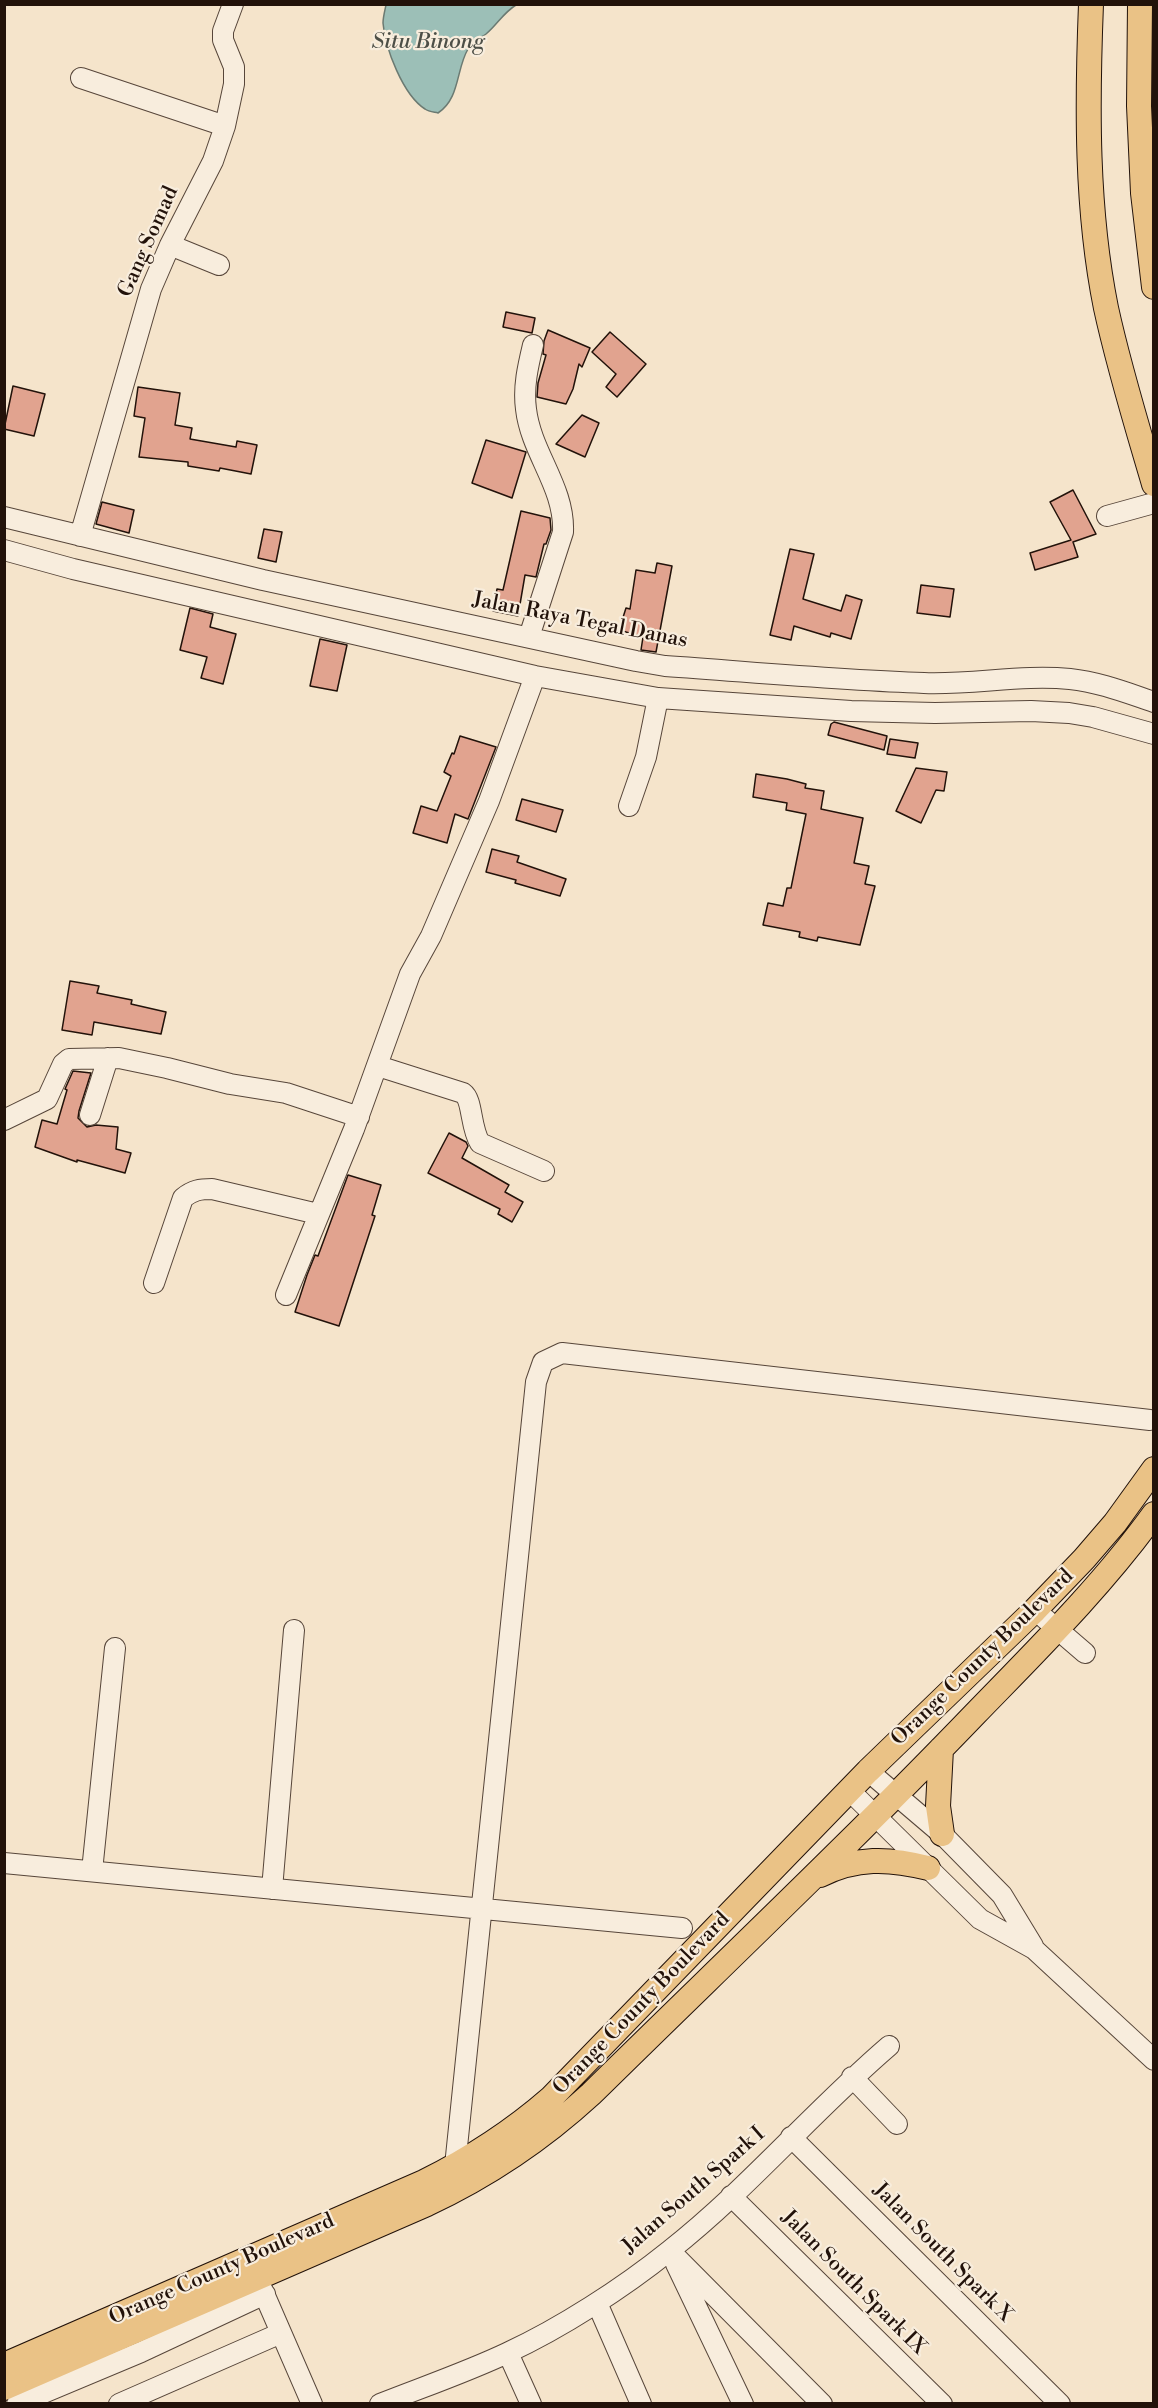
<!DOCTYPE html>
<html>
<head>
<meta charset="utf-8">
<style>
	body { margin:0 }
	#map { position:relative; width:1158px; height:2408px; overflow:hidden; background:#f5e4cb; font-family:"Libre Bodoni",serif }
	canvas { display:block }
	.frame { position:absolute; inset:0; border:6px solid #22120a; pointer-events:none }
</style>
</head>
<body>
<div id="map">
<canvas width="1158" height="2408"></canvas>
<div class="frame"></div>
</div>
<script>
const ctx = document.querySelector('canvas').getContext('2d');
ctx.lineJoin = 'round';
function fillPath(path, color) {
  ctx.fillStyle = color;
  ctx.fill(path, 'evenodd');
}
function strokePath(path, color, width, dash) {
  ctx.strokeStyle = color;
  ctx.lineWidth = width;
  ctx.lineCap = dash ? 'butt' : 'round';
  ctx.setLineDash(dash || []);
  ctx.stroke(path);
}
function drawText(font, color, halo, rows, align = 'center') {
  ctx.font = font + ' "Libre Bodoni",serif';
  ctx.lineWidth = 4.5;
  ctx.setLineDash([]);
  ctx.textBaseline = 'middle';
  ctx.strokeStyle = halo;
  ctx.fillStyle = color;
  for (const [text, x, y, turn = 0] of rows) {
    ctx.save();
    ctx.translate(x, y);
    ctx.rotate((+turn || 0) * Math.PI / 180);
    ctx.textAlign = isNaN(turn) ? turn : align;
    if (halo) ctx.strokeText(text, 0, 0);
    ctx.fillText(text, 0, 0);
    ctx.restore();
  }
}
const water = new Path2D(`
	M 386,5 L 386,4 L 516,5 C 503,13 497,25 486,34 C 479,39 472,42 468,49 C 456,69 460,99 438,113 C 434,112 429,112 425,109 C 403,95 385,48 383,23 C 383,17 385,10 386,5 Z`);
fillPath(water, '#9cbfb7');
strokePath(water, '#6b7a72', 1.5);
const building = new Path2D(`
	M 506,312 L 535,318 L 532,333 L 503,327 Z
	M 548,330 L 590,348 L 582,367 L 579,364 L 573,389 L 566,404 L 537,397 L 538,383 L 546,355 L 543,354 L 544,341 Z
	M 610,332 L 646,364 L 617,397 L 606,387 L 616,374 L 592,352 Z
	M 13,386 L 45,394 L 34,436 L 4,429 Z
	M 138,387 L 180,393 L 175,425 L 192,428 L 190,439 L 236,447 L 237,441 L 257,445 L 251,474 L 220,468 L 219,471 L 188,466 L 188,462 L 139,457 L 145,418 L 134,416 Z
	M 582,415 L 599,423 L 585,457 L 556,444 Z
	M 486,440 L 526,452 L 512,498 L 472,483 Z
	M 1073,490 L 1096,534 L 1073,542 L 1078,557 L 1035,570 L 1030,553 L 1071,540 L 1050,502 Z
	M 102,502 L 134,510 L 129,533 L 96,524 Z
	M 521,511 L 550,518 L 551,530 L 546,544 L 544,544 L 536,577 L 525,575 L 518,616 L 493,611 L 497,589 L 503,590 Z
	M 264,529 L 282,532 L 276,562 L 258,558 Z
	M 790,549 L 814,554 L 803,599 L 841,611 L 846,595 L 862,600 L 851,639 L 831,633 L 830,637 L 794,626 L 791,640 L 770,635 Z
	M 657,563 L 672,566 L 656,652 L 641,650 L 643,637 L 619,630 L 626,608 L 630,609 L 636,570 L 655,573 Z
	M 921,585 L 954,589 L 950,617 L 917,613 Z
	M 190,608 L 213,614 L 210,627 L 236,634 L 223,684 L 201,678 L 207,657 L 180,650 Z
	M 320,639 L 347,645 L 337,691 L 310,686 Z
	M 834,722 L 887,736 L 884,750 L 828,735 L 831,724 Z
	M 460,736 L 496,747 L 468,819 L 455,814 L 447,843 L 413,833 L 421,806 L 437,811 L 451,776 L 444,772 L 452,753 L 454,754 Z
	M 890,739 L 918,743 L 915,758 L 887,754 Z
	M 916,768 L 947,772 L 944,791 L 936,790 L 921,823 L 896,811 Z
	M 756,774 L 787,779 L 806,784 L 805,788 L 824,791 L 821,809 L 863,818 L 854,863 L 869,866 L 865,884 L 875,886 L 860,945 L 818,937 L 817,941 L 799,937 L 800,932 L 763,925 L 768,903 L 783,906 L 787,888 L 791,888 L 806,814 L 786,810 L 787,803 L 753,797 Z
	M 522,799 L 563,810 L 556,832 L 516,820 Z
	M 492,849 L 519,856 L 517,862 L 566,879 L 560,896 L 515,883 L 516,880 L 486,872 Z
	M 70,981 L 99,986 L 97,993 L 132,1000 L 131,1004 L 166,1012 L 161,1034 L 94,1022 L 92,1035 L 62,1030 Z
	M 73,1071 L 91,1073 L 79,1111 L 78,1118 L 87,1127 L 96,1125 L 118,1127 L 116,1149 L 131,1153 L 125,1173 L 77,1160 L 77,1162 L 35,1147 L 42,1120 L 57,1124 L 67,1090 L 65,1089 Z
	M 449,1133 L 466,1142 L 468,1146 L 462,1158 L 509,1185 L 505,1192 L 523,1202 L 512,1222 L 498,1214 L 500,1209 L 428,1173 Z
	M 348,1175 L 381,1185 L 372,1215 L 375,1216 L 339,1326 L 295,1312 L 307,1275 L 315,1255 L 318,1256 Z`);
fillPath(building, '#e1a38f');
strokePath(building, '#22120a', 1.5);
const minor = new Path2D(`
	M 81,78 L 225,126
	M 170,245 L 219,265
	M 1107,516 L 1154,503
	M 4,517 L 263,580 L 636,661 L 665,666 C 752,672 838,680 924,683 C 973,685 1022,674 1070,679 C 1099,682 1127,693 1154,702
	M 80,536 L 151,289 L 170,245 L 213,161 L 225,126 L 234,84 L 234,67 L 223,40 L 223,31 L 233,4
	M 4,550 L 73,569 L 535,676 L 658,698 L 851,711 L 935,713 L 1031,711 L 1069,713 L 1093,717 L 1154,734
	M 529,637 L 563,532 C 565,487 531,453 526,409 C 523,387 528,366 533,345
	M 629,806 L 646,757 L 658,698
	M 378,1066 L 463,1093 C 473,1100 470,1127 480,1143 L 544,1171
	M 90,1115 L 108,1058
	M 4,1120 L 47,1099 L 63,1064 L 69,1059 L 119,1058 L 167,1068 L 230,1084 L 286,1093 L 359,1117
	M 154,1283 L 183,1198 C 193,1190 200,1189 212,1189 L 318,1214
	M 286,1295 L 354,1129 L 410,974 L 431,936 L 489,801 L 535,676
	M 1035,1610 L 1085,1653
	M 868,1771 L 942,1834 L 1002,1895 L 1033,1946
	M 849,1790 L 980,1919 L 1034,1949 L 1154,2060
	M 4,1863 L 682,1928
	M 92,1871 L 115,1648
	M 272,1889 L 294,1630
	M 852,2077 L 897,2124
	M 791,2137 L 1060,2404
	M 455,2166 L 536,1382 L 543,1362 L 562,1353 L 1150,1420
	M 731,2196 L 942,2404
	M 670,2251 L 822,2404
	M 676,2264 L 743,2404
	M 259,2282 L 312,2404
	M 597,2303 L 641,2404
	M 508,2353 L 531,2404
	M 17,2404 L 141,2352 L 265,2294
	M 119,2404 L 281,2333
	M 380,2404 C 423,2387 467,2372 507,2353 C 561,2328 623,2288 669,2251 C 748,2189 813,2111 889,2046`);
const major = new Path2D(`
	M 1091,4 C 1087,105 1086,209 1106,308 C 1119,368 1137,426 1154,484
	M 1140,4 L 1139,106 L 1143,193 L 1154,287
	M 941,1749 L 938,1806 L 942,1834
	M 820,1875 C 856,1857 889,1858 928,1868
	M 4,2365 L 424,2182 C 470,2159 512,2132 551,2098 L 868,1771 L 1035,1610 L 1084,1559 L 1115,1523 L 1154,1469
	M 4,2388 L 427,2204 C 487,2176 542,2139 591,2094 C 719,1968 850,1844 975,1714 C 1037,1650 1102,1586 1154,1514`);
strokePath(minor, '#57463a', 22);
strokePath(major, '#22120a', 26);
strokePath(minor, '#f8eddd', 20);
strokePath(major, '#eac286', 24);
drawText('21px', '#22120a', '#f8eddd', [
	["Gang Somad",149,242,-66],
	["Jalan Raya Tegal Danas",580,621,11],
	["Orange County Boulevard",983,1658,-44],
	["Orange County Boulevard",642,2004,-46],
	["Jalan South Spark I",694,2191,-41],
	["Jalan South Spark X",942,2253,45],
	["Orange County Boulevard",222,2270,-24],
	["Jalan South Spark IX",853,2283,45]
]);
drawText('italic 22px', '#4d4f47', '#f8eddd', [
	["Situ Binong",428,43]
]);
</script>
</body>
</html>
